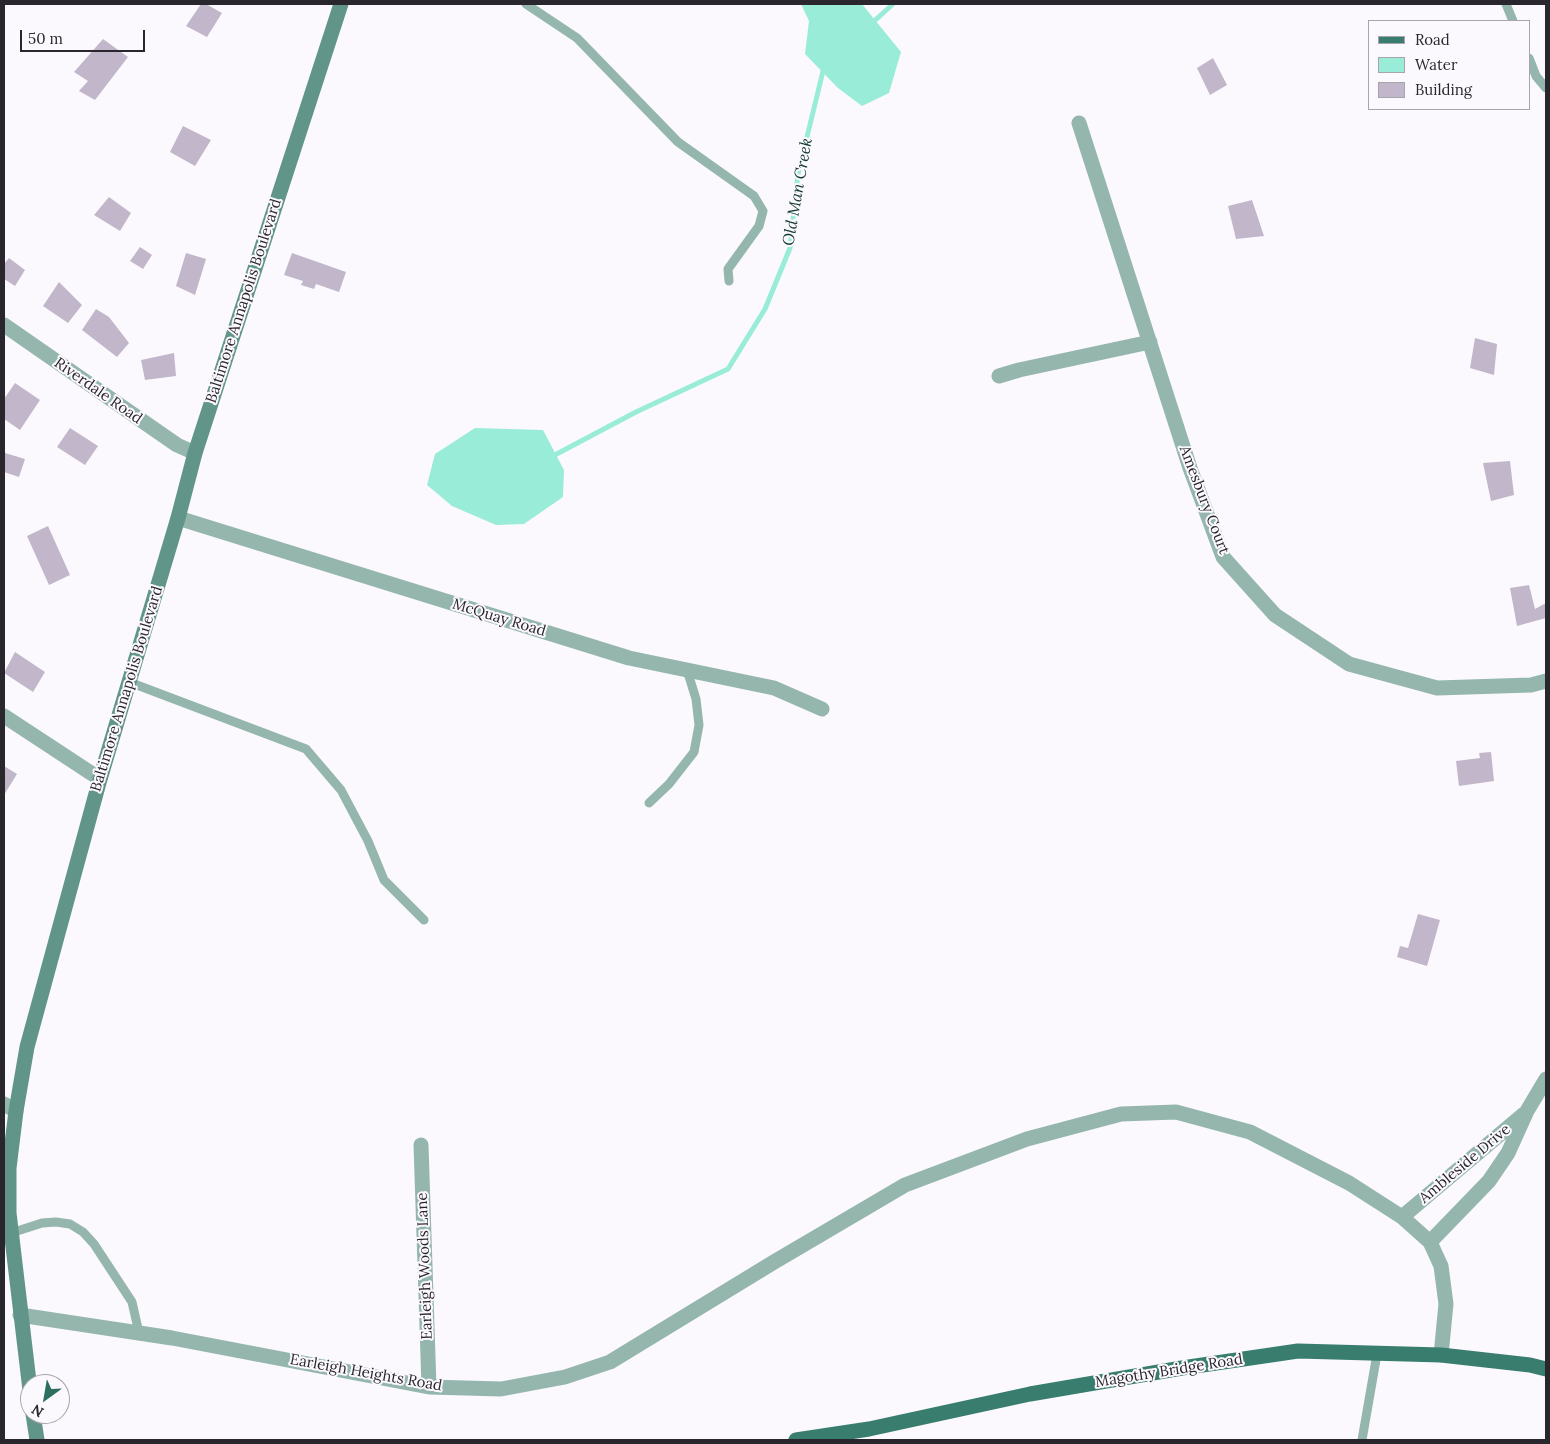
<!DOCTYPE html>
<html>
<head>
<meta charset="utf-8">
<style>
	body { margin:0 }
	#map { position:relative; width:1550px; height:1444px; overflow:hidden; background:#fbf9fd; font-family:Lora,serif }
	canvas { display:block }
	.frame { position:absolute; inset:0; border:5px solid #2a262e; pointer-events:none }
	.legend { position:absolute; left:1368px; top:20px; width:162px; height:90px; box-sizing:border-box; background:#fbf9fd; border:1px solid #a7a5aa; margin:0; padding:6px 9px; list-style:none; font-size:15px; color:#2a262e }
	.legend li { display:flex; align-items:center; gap:10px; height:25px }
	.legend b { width:25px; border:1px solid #a7a5aa }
	.north { position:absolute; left:20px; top:1374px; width:50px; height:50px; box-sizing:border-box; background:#fbf9fd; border:1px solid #a7a5aa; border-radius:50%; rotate:212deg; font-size:14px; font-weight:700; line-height:20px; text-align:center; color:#2a262e }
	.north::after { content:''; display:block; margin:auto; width:18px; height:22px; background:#2c6f61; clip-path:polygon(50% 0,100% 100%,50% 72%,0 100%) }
	.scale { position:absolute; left:20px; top:30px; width:125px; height:22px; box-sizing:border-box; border:2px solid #2a262e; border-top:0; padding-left:6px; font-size:15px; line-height:18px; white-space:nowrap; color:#2a262e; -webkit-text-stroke:4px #fbf9fd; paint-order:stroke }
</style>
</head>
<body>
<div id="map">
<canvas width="1550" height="1444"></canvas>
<div class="frame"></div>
<ul class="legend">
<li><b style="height:6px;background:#397d6e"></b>Road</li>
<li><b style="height:14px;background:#99ecd8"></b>Water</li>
<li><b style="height:14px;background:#c2b7ca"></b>Building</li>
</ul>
<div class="north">N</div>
<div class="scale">50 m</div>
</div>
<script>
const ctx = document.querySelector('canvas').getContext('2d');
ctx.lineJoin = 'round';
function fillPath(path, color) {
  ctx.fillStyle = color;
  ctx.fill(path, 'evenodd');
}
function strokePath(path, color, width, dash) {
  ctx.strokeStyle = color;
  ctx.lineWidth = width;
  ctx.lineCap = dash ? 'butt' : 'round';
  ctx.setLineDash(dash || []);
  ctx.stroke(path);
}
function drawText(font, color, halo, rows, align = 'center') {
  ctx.font = font + ' Lora,serif';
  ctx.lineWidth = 4;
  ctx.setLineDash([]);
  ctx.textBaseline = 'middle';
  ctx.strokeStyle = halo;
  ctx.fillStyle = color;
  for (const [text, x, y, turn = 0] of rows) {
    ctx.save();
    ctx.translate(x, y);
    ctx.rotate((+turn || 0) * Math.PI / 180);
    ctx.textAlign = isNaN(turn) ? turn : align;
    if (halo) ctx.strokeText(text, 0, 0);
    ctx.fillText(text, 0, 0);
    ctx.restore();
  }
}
fillPath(new Path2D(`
	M 801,4 L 862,4 L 901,52 L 889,93 L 862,106 L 838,88 L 805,54 L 809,21 Z
	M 475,428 L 543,430 L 564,470 L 563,497 L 524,524 L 496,525 L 452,506 L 427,485 L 435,454 Z`), '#99ecd8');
strokePath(new Path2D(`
	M 871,24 L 893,4
	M 551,457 L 636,412 L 728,369 L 765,309 L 790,248 L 798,174 L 824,67`), '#99ecd8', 5);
fillPath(new Path2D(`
	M 201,4 L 206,4 L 222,13 L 207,37 L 186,26 Z
	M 103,39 L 128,57 L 95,100 L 79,91 L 88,81 L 74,72 Z
	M 1213,58 L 1227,85 L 1210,95 L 1197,68 Z
	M 183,126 L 211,140 L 195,166 L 170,152 Z
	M 109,197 L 131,213 L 120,231 L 94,215 Z
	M 1252,200 L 1264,236 L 1236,239 L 1228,206 Z
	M 140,247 L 152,255 L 143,269 L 130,261 Z
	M 186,253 L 206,259 L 195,295 L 176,286 Z
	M 292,253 L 346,272 L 339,292 L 316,284 L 314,289 L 301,285 L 303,281 L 284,275 Z
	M 9,258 L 25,270 L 15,286 L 4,279 L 4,264 Z
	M 59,282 L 82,305 L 68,323 L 43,306 Z
	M 96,309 L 109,317 L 129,343 L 117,357 L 82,330 Z
	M 1475,338 L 1497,344 L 1494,375 L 1470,368 Z
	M 174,353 L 176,376 L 145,380 L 141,360 Z
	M 15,383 L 40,400 L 20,430 L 4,419 L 4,399 Z
	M 70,428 L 98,446 L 85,465 L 57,447 Z
	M 5,453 L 25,459 L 19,477 L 4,472 Z
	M 1510,461 L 1514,495 L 1491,501 L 1483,463 Z
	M 48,526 L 70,575 L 49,585 L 27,536 Z
	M 1529,585 L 1535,609 L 1546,603 L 1546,618 L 1517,626 L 1510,588 Z
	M 15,652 L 45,672 L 33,692 L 4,673 Z
	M 1491,752 L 1494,781 L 1459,786 L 1456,761 L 1480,758 L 1479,753 Z
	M 4,766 L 17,774 L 4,795 Z
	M 1418,914 L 1440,920 L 1427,966 L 1397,957 L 1400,946 L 1408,948 Z`), '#c2b7ca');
strokePath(new Path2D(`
	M 526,4 L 577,38 L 678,142 L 754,196 L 763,211 L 759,226 L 728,269 L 729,281
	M 1506,4 L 1513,21
	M 1529,58 L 1536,76 L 1546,88
	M 129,682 L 306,749 L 341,790 L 368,841 L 384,880 L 424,920
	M 649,803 L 669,784 L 694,752 L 699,725 L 696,699 L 687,670
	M 11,1233 L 42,1223 L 56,1222 L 70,1224 L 83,1232 L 94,1244 L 132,1302 L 139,1333
	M 1362,1440 L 1377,1354`), '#95b6ad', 9);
strokePath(new Path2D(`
	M 1079,123 L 1190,468 L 1223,557 L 1275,615 L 1349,664 L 1437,688 L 1531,685 L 1546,681
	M 4,325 L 177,445 L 195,453
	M 999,376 L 1019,370 L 1150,342
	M 178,518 L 629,658 L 774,688 L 822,709
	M 4,716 L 100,779
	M 4,1104 L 16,1111
	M 421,1145 L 429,1387
	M 1402,1217 L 1524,1114
	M 1430,1242 L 1489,1181 L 1508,1153 L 1527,1111 L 1546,1079
	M 20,1315 L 172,1338 L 429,1387 L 501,1389 L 565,1377 L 610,1362 L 774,1262 L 905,1185 L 1027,1139 L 1121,1114 L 1176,1112 L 1250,1132 L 1349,1183 L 1402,1217 L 1430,1242 L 1441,1266 L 1446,1304 L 1441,1355`), '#95b6ad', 15);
strokePath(new Path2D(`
	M 30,1390 L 9,1213 L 9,1168 L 16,1111 L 27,1047 L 100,779 L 178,518 L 195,453 L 341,4
	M 33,1414 L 37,1440`), '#619589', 15);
strokePath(new Path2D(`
	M 796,1440 L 869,1429 L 1030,1394 L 1182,1368 L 1298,1351 L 1441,1355 L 1530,1365 L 1546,1369`), '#397d6e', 15);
drawText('15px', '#2a262e', '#fbf9fd', [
	["Baltimore Annapolis Boulevard",244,301,-72],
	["Riverdale Road",98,391,35],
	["Amesbury Court",1204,500,69],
	["McQuay Road",499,618,17],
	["Baltimore Annapolis Boulevard",127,689,-73],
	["Ambleside Drive",1465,1164,-40],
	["Earleigh Woods Lane",425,1266,-92],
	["Magothy Bridge Road",1169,1371,-9],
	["Earleigh Heights Road",366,1373,10]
]);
drawText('italic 16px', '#133a32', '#fbf9fd', [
	["Old Man Creek",798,192,-80]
]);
</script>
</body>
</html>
